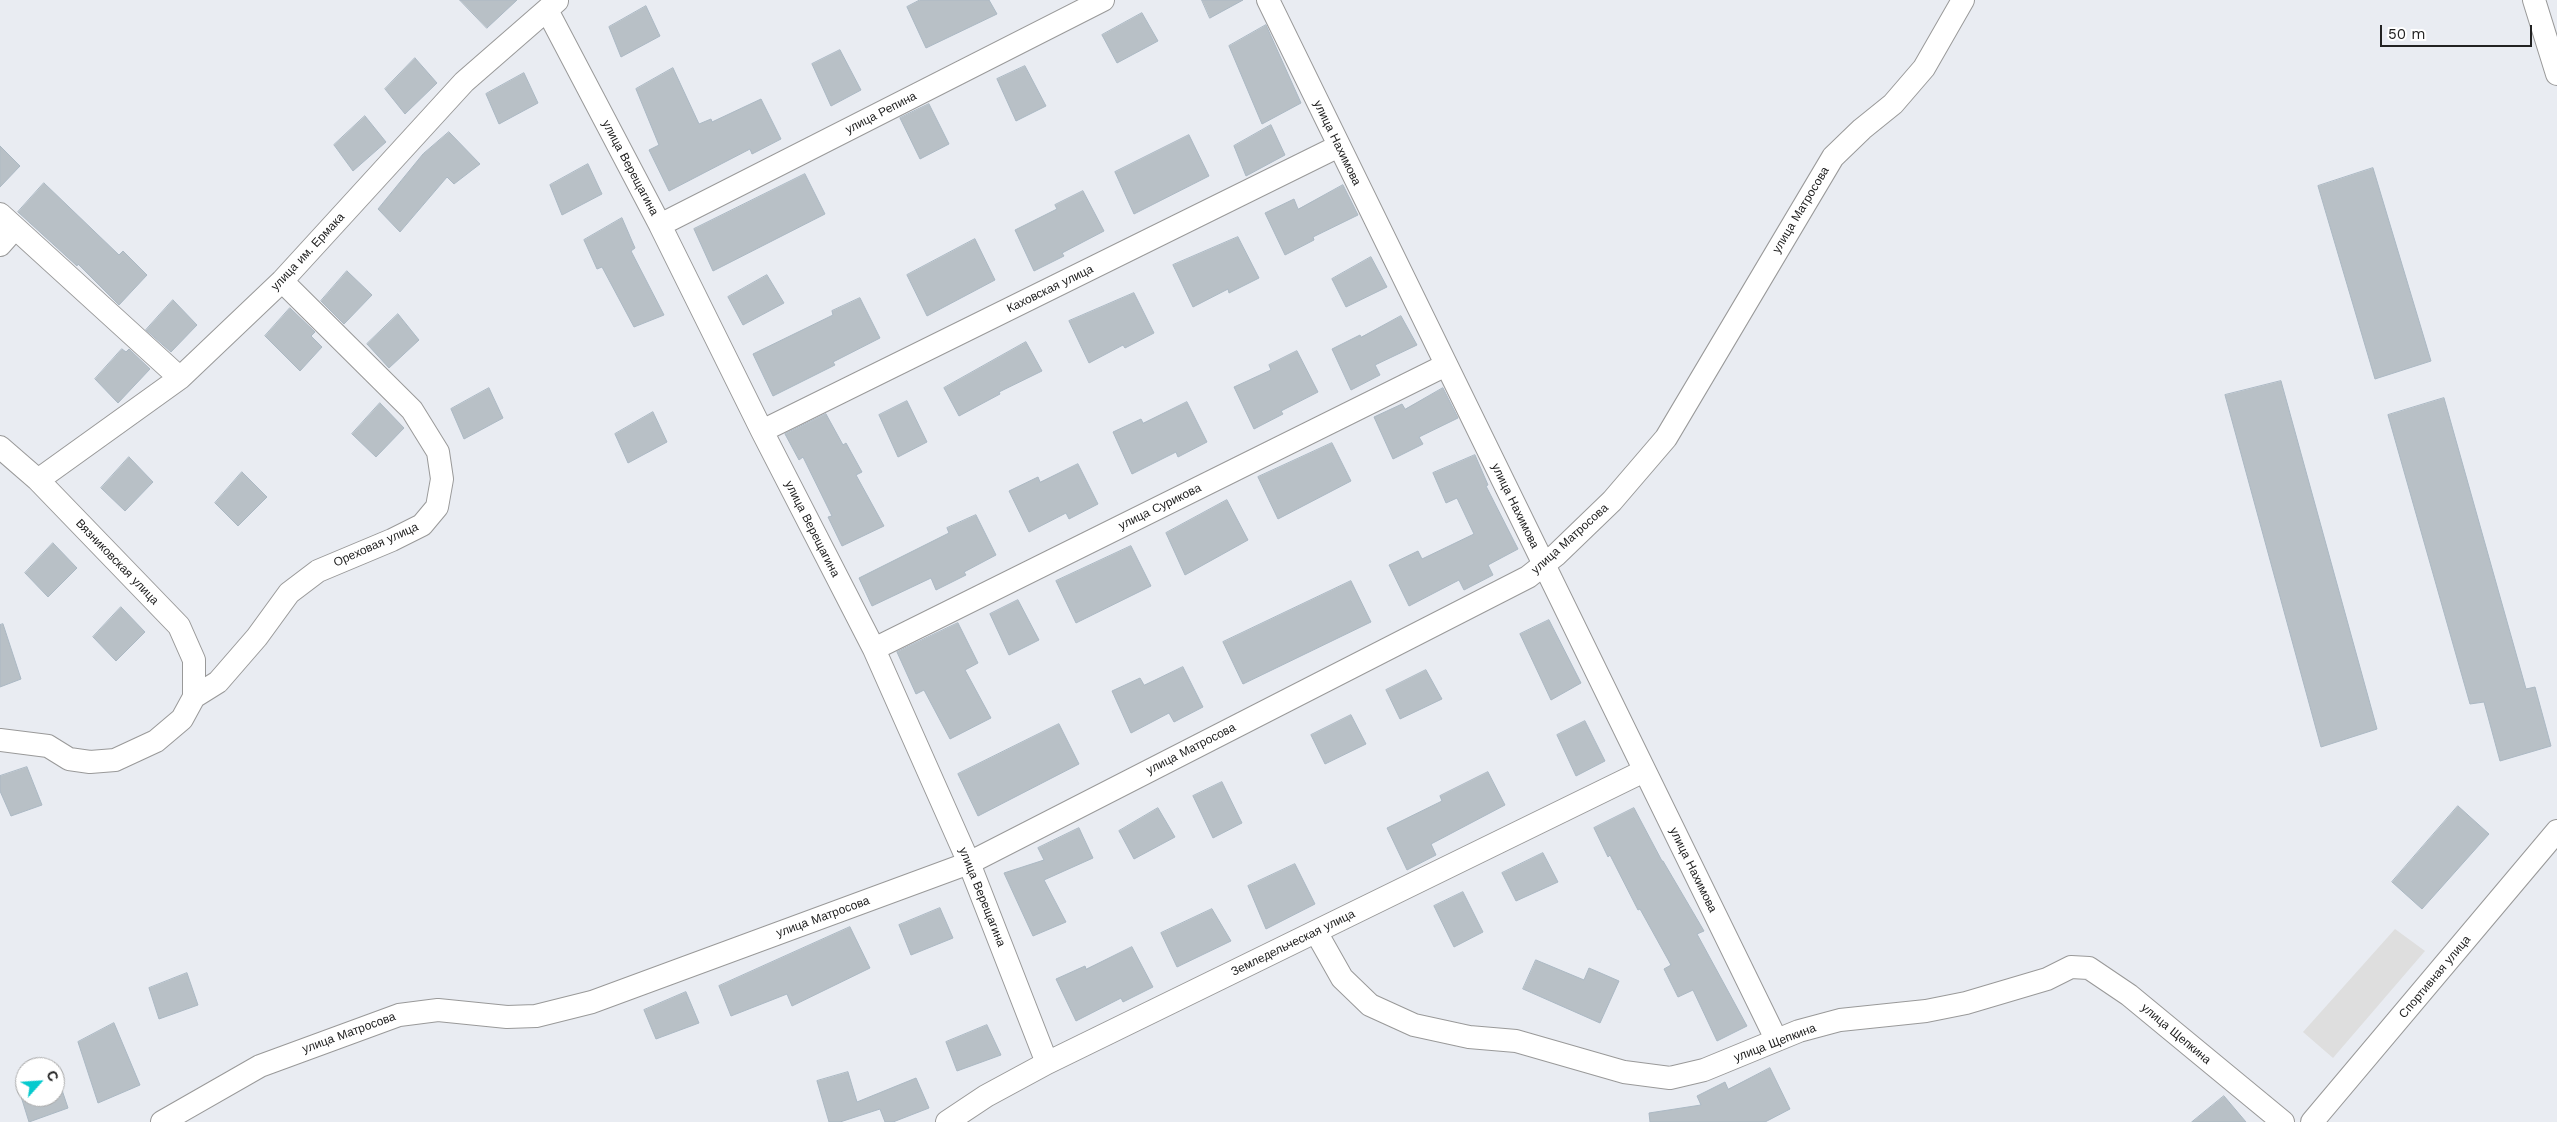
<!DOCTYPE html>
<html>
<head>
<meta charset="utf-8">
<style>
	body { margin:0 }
	#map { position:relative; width:2557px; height:1122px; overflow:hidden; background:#e9ecf2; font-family:"Work Sans",sans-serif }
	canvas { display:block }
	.north { position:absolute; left:15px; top:1057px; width:50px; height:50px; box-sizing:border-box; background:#fff; border:1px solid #a7a7a7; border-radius:50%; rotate:64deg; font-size:14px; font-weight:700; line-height:20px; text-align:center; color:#222 }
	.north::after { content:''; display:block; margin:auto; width:18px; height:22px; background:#05cace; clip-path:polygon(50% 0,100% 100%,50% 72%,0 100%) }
	.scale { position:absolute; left:2380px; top:25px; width:152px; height:22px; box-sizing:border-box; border:2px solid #222; border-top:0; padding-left:6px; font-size:15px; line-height:18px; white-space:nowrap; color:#222; -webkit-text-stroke:4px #fff; paint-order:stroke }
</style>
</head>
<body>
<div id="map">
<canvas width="2557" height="1122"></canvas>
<div class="north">С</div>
<div class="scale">50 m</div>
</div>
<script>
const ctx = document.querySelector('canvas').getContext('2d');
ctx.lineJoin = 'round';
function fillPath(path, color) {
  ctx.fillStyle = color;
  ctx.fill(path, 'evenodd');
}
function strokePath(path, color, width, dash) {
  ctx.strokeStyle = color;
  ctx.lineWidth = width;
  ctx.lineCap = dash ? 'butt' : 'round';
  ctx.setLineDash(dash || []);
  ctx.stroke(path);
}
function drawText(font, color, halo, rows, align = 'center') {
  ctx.font = font + ' "Work Sans",sans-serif';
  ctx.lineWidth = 5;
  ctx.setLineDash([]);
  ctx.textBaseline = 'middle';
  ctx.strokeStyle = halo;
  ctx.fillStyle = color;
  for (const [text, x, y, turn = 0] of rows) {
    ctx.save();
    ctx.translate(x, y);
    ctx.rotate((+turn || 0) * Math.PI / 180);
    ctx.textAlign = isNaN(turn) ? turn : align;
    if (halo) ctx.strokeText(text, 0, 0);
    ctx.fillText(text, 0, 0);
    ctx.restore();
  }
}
fillPath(new Path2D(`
	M 2395,929 L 2425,951 L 2333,1058 L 2303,1032 Z`), '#dedede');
const building = new Path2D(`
	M 460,0 L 517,0 L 487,28 Z
	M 920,0 L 989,0 L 997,14 L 926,48 L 907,7 Z
	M 1202,0 L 1243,0 L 1210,18 Z
	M 646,6 L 660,36 L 621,57 L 609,27 Z
	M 1142,13 L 1158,41 L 1117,63 L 1102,35 Z
	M 1266,25 L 1301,103 L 1262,124 L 1229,46 Z
	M 840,50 L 861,90 L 831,106 L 812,64 Z
	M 415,58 L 437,83 L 405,114 L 385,89 Z
	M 1025,66 L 1046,106 L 1016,121 L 997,79 Z
	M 673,68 L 699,124 L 711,119 L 712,122 L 761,99 L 781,139 L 752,154 L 750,149 L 669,191 L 649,150 L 659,145 L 636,89 Z
	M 524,73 L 538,103 L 499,124 L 486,94 Z
	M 929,104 L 949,144 L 920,159 L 900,118 Z
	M 365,116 L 386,142 L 353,171 L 334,145 Z
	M 1271,125 L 1285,155 L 1246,176 L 1234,146 Z
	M 449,132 L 480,164 L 454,184 L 447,177 L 400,232 L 378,209 L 423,154 Z
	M 1189,135 L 1209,176 L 1134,214 L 1115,172 Z
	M 0,146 L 20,166 L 0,187 Z
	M 588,164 L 602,194 L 562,215 L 550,185 Z
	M 2373,168 L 2431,361 L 2375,379 L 2318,186 Z
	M 805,174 L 825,214 L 713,271 L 694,229 Z
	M 44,183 L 119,255 L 123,251 L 147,275 L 119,305 L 78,264 L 77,266 L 18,212 Z
	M 1343,185 L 1358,215 L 1313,237 L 1314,240 L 1285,255 L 1265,213 L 1294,199 L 1298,209 Z
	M 1083,191 L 1104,231 L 1062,253 L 1064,256 L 1034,271 L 1015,230 L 1057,209 L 1055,205 Z
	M 622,218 L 635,248 L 631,251 L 664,315 L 634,327 L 602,267 L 597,269 L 584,240 Z
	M 1238,237 L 1259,278 L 1229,293 L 1228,289 L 1193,307 L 1173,265 Z
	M 975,239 L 995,280 L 927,316 L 907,275 Z
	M 1371,257 L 1387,287 L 1346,307 L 1332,279 Z
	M 347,271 L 372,295 L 344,324 L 321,301 Z
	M 767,275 L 784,303 L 743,325 L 728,297 Z
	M 1134,293 L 1154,333 L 1125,348 L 1123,345 L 1089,363 L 1069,321 Z
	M 860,298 L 880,338 L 833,362 L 835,365 L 773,396 L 753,354 L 833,315 L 832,311 Z
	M 173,300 L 197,325 L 171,352 L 146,330 Z
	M 290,308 L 315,332 L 311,336 L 322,347 L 300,371 L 265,336 Z
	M 398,314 L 419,340 L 389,368 L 367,344 Z
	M 1401,316 L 1417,345 L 1375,365 L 1380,375 L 1351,390 L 1332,349 L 1360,335 L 1361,337 Z
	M 1026,342 L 1042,371 L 999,392 L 1000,394 L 959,416 L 944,388 Z
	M 122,349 L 126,352 L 129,349 L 150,369 L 118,403 L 95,379 Z
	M 1297,351 L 1318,392 L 1281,411 L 1283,414 L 1254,429 L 1234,387 L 1271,370 L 1269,365 Z
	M 2281,381 L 2377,729 L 2321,747 L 2225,395 Z
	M 489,388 L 503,418 L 464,439 L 451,409 Z
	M 1443,388 L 1458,418 L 1419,437 L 1423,444 L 1393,459 L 1374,417 L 1402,404 L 1405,409 Z
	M 2444,398 L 2526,689 L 2535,687 L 2551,746 L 2500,761 L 2484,702 L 2470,704 L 2388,415 Z
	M 907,401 L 927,442 L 898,457 L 879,415 Z
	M 1187,402 L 1207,442 L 1178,457 L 1176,452 L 1132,474 L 1113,432 L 1141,419 L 1143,423 Z
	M 380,403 L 404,428 L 376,457 L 352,434 Z
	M 653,412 L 667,442 L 628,463 L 615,434 Z
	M 826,414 L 843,445 L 846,443 L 862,472 L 856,475 L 884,526 L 842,546 L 828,517 L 832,516 L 803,457 L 799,460 L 785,434 Z
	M 1332,443 L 1351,481 L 1278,519 L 1258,477 Z
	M 1475,455 L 1488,485 L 1486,486 L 1518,549 L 1488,565 L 1493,575 L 1464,590 L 1459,580 L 1409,606 L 1389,565 L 1418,551 L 1422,559 L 1474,534 L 1457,498 L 1446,503 L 1433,473 Z
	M 129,457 L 153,482 L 125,511 L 101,488 Z
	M 1078,464 L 1098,504 L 1069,519 L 1066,513 L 1029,532 L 1009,491 L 1038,477 L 1040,482 Z
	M 242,472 L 267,497 L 238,526 L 215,503 Z
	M 1227,500 L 1248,540 L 1185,575 L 1166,533 Z
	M 976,515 L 996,555 L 964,572 L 966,575 L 936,590 L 931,578 L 872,606 L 859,578 L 949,533 L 947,528 Z
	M 53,543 L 77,568 L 48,597 L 25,573 Z
	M 1131,546 L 1151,586 L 1076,623 L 1056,581 Z
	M 1351,581 L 1371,622 L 1243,684 L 1223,642 Z
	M 1018,600 L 1039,640 L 1009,655 L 990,614 Z
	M 121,607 L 145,632 L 116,661 L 93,637 Z
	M 1549,620 L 1581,683 L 1551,700 L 1520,634 Z
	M 958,623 L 978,663 L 965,670 L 991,718 L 950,739 L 924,690 L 916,694 L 897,652 Z
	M 3,624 L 21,679 L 0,687 L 0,625 Z
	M 1183,667 L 1203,707 L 1174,722 L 1169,713 L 1131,733 L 1112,691 L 1140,678 L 1144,685 Z
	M 1426,670 L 1442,699 L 1400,719 L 1386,690 Z
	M 1351,715 L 1366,744 L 1325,764 L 1311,735 Z
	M 1585,721 L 1605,761 L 1576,776 L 1557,735 Z
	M 1059,724 L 1079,764 L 978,816 L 958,774 Z
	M 27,767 L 42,805 L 11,816 L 0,791 L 0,776 Z
	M 1488,772 L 1505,805 L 1431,844 L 1436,855 L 1407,870 L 1387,828 L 1442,801 L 1440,796 Z
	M 1222,782 L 1242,823 L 1213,838 L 1193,796 Z
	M 2458,806 L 2489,834 L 2422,909 L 2392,882 Z
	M 1158,808 L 1175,837 L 1134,859 L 1119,831 Z
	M 1634,808 L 1662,861 L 1663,861 L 1704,931 L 1697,934 L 1747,1026 L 1717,1041 L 1693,990 L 1678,997 L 1664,969 L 1671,965 L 1640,909 L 1638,910 L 1610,855 L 1608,857 L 1594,828 Z
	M 1079,828 L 1093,858 L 1044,880 L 1066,922 L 1033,936 L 1004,873 L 1044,860 L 1038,848 Z
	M 1543,853 L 1558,882 L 1516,901 L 1502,873 Z
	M 1295,864 L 1315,904 L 1266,929 L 1248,886 Z
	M 1463,892 L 1483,932 L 1454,947 L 1434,906 Z
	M 940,908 L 953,938 L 911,955 L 899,925 Z
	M 1212,909 L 1231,941 L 1177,967 L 1161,933 Z
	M 850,927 L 870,968 L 792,1006 L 787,994 L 731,1016 L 719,986 Z
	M 1132,947 L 1153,987 L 1123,1002 L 1121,998 L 1076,1021 L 1056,979 L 1085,966 L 1086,969 Z
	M 1536,960 L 1584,980 L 1589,968 L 1619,981 L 1600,1023 L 1523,989 Z
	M 187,973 L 198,1005 L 159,1019 L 149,988 Z
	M 686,992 L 699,1023 L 656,1039 L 644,1010 Z
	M 114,1023 L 140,1085 L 98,1103 L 78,1042 Z
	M 987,1025 L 1001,1055 L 957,1071 L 946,1042 Z
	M 1770,1068 L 1790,1109 L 1765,1122 L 1650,1122 L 1649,1113 L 1701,1105 L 1697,1096 L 1725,1082 L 1728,1089 Z
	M 848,1072 L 857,1102 L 916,1078 L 929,1108 L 893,1122 L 885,1122 L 880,1109 L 840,1122 L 829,1122 L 817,1081 Z
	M 57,1075 L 68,1108 L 29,1122 L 19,1090 L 25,1087 L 25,1097 L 55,1097 L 55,1076 Z
	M 2224,1096 L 2246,1122 L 2192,1122 Z`);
fillPath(building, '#b8c0c6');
strokePath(building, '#abb8c3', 1);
const minor = new Path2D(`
	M 1268,0 L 1776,1039
	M 2534,0 L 2557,74
	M 547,10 L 660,225 L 762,431 L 874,649 L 969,863 L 1047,1063
	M 0,214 L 180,378
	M 660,225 L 1103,0
	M 0,245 L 15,228
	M 762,431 L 1339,146
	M 0,447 L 38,480 L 179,626 L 194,660 L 194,697
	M 38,480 L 180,378 L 282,281 L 464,82 L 557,1
	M 874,649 L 1446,365
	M 0,740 L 48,746 L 69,759 L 90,762 L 115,760 L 156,741 L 182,719 L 194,697 L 218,682 L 257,637 L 289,593 L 318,571 L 392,540 L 422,525 L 437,507 L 442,479 L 438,452 L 412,410 L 282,281
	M 1316,932 L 1342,978 L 1370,1005 L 1414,1025 L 1469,1037 L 1516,1041 L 1624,1072 L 1670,1078 L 1704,1070 L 1799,1031 L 1840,1020 L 1926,1011 L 1966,1003 L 2047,979 L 2071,967 L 2089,968 L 2129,995 L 2283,1122
	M 162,1122 L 260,1066 L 399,1015 L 438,1010 L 507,1017 L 536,1016 L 592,1002 L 969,863 L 1528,577 L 1556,555 L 1612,501 L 1666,438 L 1833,157 L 1862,129 L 1893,104 L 1924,68 L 1963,0
	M 947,1122 L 986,1096 L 1047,1063 L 1644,771
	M 2312,1122 L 2557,831`);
strokePath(minor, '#999', 24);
strokePath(minor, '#fff', 22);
drawText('12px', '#222', '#fff', [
	["улица Репина",881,113,-27],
	["улица Нахимова",1337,143,64],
	["улица Верещагина",630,168,62],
	["улица Матросова",1801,210,-59],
	["улица им. Ермака",308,252,-47],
	["Каховская улица",1050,289,-26],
	["улица Нахимова",1515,506,64],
	["улица Сурикова",1160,507,-26],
	["улица Верещагина",812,529,63],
	["улица Матросова",1570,539,-42],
	["Ореховая улица",376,545,-24],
	["Вязниковская улица",117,562,46],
	["улица Матросова",1191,749,-27],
	["улица Нахимова",1693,870,64],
	["улица Верещагина",982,897,68],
	["улица Матросова",823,917,-20],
	["Земледельческая улица",1293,943,-26],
	["Спортивная улица",2435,977,-50],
	["улица Матросова",349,1033,-20],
	["улица Щепкина",2176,1034,40],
	["улица Щепкина",1775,1043,-21]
]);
</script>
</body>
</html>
